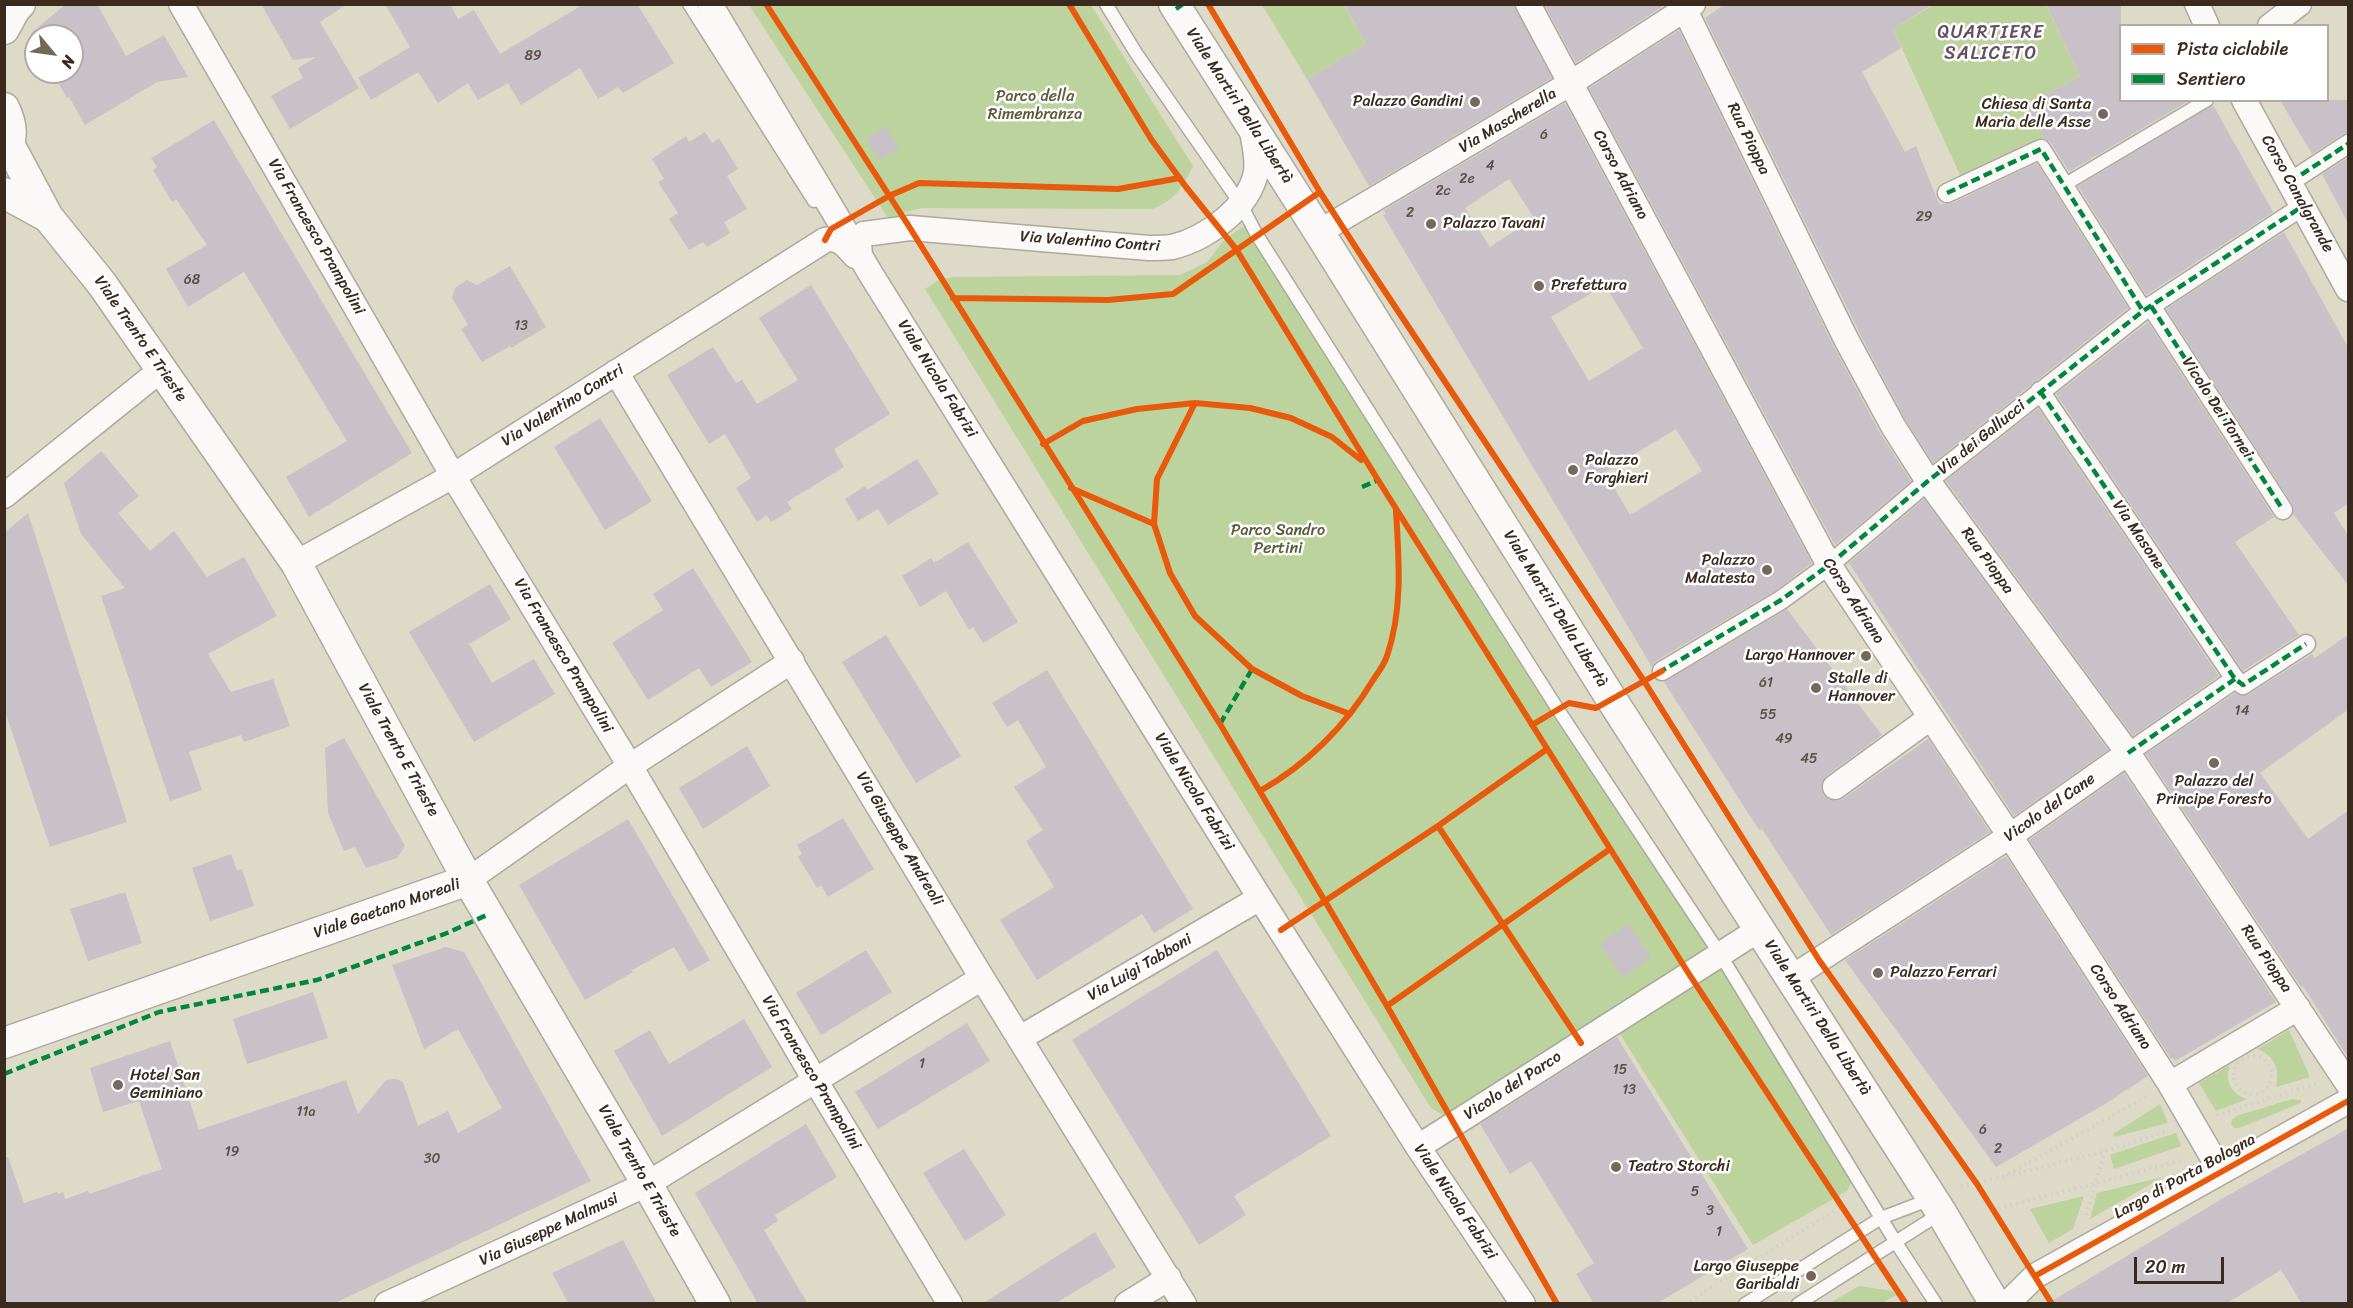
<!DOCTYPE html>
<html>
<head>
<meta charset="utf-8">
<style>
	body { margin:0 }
	#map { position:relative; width:2353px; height:1308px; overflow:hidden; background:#dddac7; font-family:Sriracha,sans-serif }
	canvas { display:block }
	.frame { position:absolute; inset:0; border:6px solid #3b2a1e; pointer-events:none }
	.legend { position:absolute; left:2119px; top:24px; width:210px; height:78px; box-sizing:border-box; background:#fff; border:2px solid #b1aaa5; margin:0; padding:8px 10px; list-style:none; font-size:18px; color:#3b2a1e }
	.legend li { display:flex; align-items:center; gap:12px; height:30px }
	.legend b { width:30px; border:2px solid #b1aaa5 }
	.north { position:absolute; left:24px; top:24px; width:60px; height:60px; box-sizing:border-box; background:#fff; border:2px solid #b1aaa5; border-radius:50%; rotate:119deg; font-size:16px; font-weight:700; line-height:24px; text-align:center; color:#3b2a1e }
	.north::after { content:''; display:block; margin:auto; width:21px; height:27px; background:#746859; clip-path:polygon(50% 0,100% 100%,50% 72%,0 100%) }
	.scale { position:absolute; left:2134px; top:1257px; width:90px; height:27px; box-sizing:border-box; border:3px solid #3b2a1e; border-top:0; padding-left:8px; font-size:18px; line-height:21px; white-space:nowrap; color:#3b2a1e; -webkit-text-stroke:4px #fff; paint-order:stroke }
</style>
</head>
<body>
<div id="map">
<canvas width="2353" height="1308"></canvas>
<div class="frame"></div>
<ul class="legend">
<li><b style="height:8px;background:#e8590c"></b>Pista ciclabile</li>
<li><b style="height:8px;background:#00873e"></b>Sentiero</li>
</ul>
<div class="north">N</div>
<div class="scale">20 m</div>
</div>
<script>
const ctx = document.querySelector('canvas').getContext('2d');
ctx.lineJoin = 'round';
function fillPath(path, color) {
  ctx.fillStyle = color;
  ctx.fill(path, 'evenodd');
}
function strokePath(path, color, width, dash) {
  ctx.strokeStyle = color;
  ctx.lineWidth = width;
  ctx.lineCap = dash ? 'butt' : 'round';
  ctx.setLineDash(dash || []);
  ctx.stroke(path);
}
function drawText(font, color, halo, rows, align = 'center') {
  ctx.font = font + ' Sriracha,sans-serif';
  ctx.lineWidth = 5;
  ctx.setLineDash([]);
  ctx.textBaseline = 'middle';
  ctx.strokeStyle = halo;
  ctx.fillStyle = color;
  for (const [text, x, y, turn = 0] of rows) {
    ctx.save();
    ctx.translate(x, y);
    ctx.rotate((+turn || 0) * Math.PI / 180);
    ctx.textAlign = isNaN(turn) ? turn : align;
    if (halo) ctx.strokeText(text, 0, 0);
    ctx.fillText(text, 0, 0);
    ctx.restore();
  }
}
fillPath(new Path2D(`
	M 749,5 L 1091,5 L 1193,166 C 1183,187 1174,201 1152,209 L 922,208 L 905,212 L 890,221 Z
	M 1262,5 L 1344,5 L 1366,44 L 1307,79 Z
	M 1933,5 L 2046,5 L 2080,76 L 2025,106 L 2045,139 L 1961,177 L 1893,29 Z
	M 1244,226 L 1848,1166 L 1853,1179 L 1847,1191 L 1753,1245 L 1613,1023 L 1455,1112 L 1443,1115 L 1431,1108 L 925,289 L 939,280 L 953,277 L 1180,275 L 1207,262 L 1225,239 Z
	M 2289,1030 L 2310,1077 L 2276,1087 C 2280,1070 2275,1056 2258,1049 Z
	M 2230,1065 C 2224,1080 2231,1094 2247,1099 L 2216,1111 L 2199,1083 Z
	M 2292,1099 L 2301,1100 L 2301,1103 L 2239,1128 L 2234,1128 L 2231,1124 L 2232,1120 L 2236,1116 Z
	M 2160,1104 L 2168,1123 L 2114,1137 L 2113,1134 Z
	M 2176,1133 L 2181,1146 L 2114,1169 L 2110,1155 Z
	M 2163,1177 L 2090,1219 L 2097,1193 Z
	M 2084,1196 L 2073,1229 L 2049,1243 L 2030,1209 Z
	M 1859,1286 L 1892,1291 L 1896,1295 L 1882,1303 L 1830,1303 Z`), '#bcd39d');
fillPath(new Path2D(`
	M 66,4 L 97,4 L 126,56 L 164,35 L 188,77 L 157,82 L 85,125 L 69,97 L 67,98 L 52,72 L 72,72 L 72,36 L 36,36 L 36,43 L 31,33 Z
	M 261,4 L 347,4 L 320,22 L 359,88 L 290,129 L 271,96 L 303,78 L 298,68 L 316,57 L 293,60 Z
	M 385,4 L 450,4 L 458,19 L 474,10 L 500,54 L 584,4 L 637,4 L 674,63 L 623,93 L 618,87 L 598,99 L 580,68 L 521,105 L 508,83 L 478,100 L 468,83 L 438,103 L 418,72 L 371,100 L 358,78 L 410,47 Z
	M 1344,4 L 1514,4 L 1552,78 L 1369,186 L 1307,79 L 1366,44 Z
	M 1544,4 L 1666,4 L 1576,63 Z
	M 1725,4 L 1933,4 L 1893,29 L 1901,48 L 1862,72 L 1905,152 L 1916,146 L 1939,204 L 1952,203 L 2037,163 L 2128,308 L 1933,463 L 1905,419 L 1859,332 L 1705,18 Z
	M 2046,4 L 2121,4 L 2121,100 L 2190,100 L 2069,172 L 2051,143 L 2044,138 L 2025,106 L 2080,76 Z
	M 1679,30 L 1833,345 L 1880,433 L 1911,481 L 1835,545 L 1589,88 Z
	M 2280,100 L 2349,100 L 2349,133 L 2342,135 L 2312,154 Z
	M 1565,103 L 1812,563 L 1775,591 L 1656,661 L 1652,667 L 1383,215 L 1386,214 L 1384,210 ZM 1509,179 L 1534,218 L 1490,247 L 1465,208 ZM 1605,285 L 1643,348 L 1589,381 L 1551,317 ZM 1676,429 L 1702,471 L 1630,515 L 1605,472 Z
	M 2213,105 L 2273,212 L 2146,295 L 2078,186 Z
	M 214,120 L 412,453 L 309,517 L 286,477 L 347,441 L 244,272 L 188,307 L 166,269 L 207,245 L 176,199 L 172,202 L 153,170 L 157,167 L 151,158 Z
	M 886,126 L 899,148 L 879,160 L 866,139 Z
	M 705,132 L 712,143 L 719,138 L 738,169 L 727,176 L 747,209 L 724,222 L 730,233 L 707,247 L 703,242 L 689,250 L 669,219 L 678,213 L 658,182 L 664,179 L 652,159 L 686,136 L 689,142 Z
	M 2349,157 L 2349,225 L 2322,174 Z
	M 2284,232 L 2349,349 L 2349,503 L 2334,513 L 2349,537 L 2349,586 L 2293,514 L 2292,504 L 2166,309 Z
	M 510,266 L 546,327 L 511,348 L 510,346 L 482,362 L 461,329 L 468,325 L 452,298 L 455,288 L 467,280 L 477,285 Z
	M 811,285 L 890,414 L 834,449 L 844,467 L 787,502 L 792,509 L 771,522 L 767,515 L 757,522 L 736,488 L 751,478 L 725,434 L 709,444 L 667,375 L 713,347 L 736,383 L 742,380 L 757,404 L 798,380 L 759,318 Z
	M 2148,322 L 2274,517 L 2235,542 L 2299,635 L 2243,671 L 2056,394 Z
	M 2038,408 L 2219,676 L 2133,736 L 1946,481 Z
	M 600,418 L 652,501 L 605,530 L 554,447 Z
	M 101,451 L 139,496 L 118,513 L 150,551 L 174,531 L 207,577 L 244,557 L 277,616 L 208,654 L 231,692 L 273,679 L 290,726 L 244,742 L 241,735 L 189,752 L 202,790 L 170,801 L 101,596 L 125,588 L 81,534 L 64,483 Z
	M 917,459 L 939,494 L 888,525 L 878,509 L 858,521 L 845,499 L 865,486 L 867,490 Z
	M 1924,499 L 2108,750 L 2014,816 L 1849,563 Z
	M 28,513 L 127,822 L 50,847 L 4,708 L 4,533 Z
	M 968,542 L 1018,622 L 983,643 L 973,627 L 969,630 L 946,591 L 920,607 L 902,576 L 931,558 L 934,563 Z
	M 693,568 L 752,662 L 711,687 L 699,668 L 648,700 L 612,643 L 663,610 L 653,594 Z
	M 490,584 L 511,619 L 469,644 L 492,683 L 534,659 L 555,694 L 474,742 L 409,632 Z
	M 1787,609 L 1882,735 L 1826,776 L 1821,788 L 1824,796 L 1836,801 L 1843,799 L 1928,739 L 1990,832 L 1831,935 L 1762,829 L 1759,830 L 1664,682 Z
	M 2349,634 L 2349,709 L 2260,773 L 2308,839 L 2349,810 L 2349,1059 L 2303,986 L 2301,987 L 2146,754 L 2235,693 L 2242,696 L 2249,694 L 2312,654 L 2315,658 Z
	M 886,635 L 961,756 L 916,783 L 842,662 Z
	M 1047,670 L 1193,909 L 1154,933 L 1142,914 L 1037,980 L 1000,920 L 1054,887 L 1026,841 L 1043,830 L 1014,787 L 1046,767 L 1018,720 L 1007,727 L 992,703 Z
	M 344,738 L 405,846 L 397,858 L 366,868 L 355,847 L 344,851 L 328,813 L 325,748 Z
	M 747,746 L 770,786 L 703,829 L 679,788 Z
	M 2124,773 L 2276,1002 L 2175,1061 L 2173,1058 L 2171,1059 L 2029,840 Z
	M 843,818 L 874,869 L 828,897 L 821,885 L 817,888 L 798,857 L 802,854 L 797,845 Z
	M 628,819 L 710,960 L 689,972 L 674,947 L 632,970 L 633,972 L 585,1000 L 519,885 Z
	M 231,854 L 237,870 L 242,869 L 254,906 L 210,921 L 192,868 Z
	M 2006,856 L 2148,1076 L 2105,1104 L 1996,1167 L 1845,960 Z
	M 125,892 L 142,943 L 88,961 L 70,909 Z
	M 1628,924 L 1651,957 L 1623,978 L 1600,944 Z
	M 446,947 L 464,952 L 591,1181 L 333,1304 L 4,1304 L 4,1158 L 8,1157 L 24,1203 L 57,1192 L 58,1194 L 63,1192 L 65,1199 L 88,1191 L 89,1194 L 162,1169 L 139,1101 L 103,1112 L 90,1068 L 170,1041 L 199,1130 L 346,1080 L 358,1114 L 386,1080 L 396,1079 L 403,1082 L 418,1126 L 448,1111 L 458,1133 L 502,1108 L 458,1029 L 424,1049 L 397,978 L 392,965 Z
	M 866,950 L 892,992 L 821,1035 L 796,993 Z
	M 1217,950 L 1331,1136 L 1234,1196 L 1246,1215 L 1199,1245 L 1072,1040 Z
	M 313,992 L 328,1038 L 247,1064 L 233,1019 Z
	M 744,1019 L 772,1067 L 662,1136 L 614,1051 L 650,1030 L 669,1064 Z
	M 967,1023 L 990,1061 L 878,1129 L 855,1092 Z
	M 1617,1037 L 1748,1249 L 1656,1304 L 1594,1304 L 1576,1274 L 1594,1263 L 1531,1161 L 1510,1174 L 1480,1124 Z
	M 806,1124 L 837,1177 L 775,1215 L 778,1221 L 764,1230 L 808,1304 L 758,1304 L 695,1193 Z
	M 2349,1128 L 2349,1304 L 2302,1304 L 2281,1270 L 2226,1304 L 2047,1304 L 2225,1197 Z
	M 964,1149 L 1006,1215 L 965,1241 L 923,1173 Z
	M 1095,1232 L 1116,1267 L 1054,1304 L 982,1304 Z
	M 623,1240 L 657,1304 L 569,1304 L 552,1273 Z`), '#c8c1c7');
const service = new Path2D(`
	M 689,4 L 814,201
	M 1106,4 L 1136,53 L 1240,203 L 1257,235 L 1557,708 L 1720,954 L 1895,1241 L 1936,1304
	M 2064,185 L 2207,100
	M 1745,1304 L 1881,1218 L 1931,1199
	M 1798,1304 L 1941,1213`);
const pedestrian = new Path2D(`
	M 2290,182 L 2348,144
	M 1947,193 L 2041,149 L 2143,311
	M 2151,306 L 2283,510
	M 2040,391 L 2235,679 L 2243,685 L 2306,644
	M 1662,671 L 1781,600 L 1829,565 L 1928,481 L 2143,311 L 2303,206
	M 2128,753 L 2235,679`);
const minor = new Path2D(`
	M 181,4 L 453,476 L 630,766 L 815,1080 L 950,1304
	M 710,4 L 872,276 L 1260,898 L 1418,1147 L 1523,1304
	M 1528,4 L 1829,565 L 2010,836 L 2170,1084 L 2221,1172
	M 1682,4 L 1846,339 L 1893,426 L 1928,481 L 2128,753 L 2348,1084
	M 2197,4 L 2207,26
	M 2270,26 L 2299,4
	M 2244,100 L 2348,289
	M 1319,232 L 1571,83 L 1693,4
	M 860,256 L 859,242 L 864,234 L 910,228 L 1149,248 C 1156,248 1164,248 1172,247 C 1206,239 1249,208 1256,172 C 1258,158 1254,144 1252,131
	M 616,372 L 982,978 L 1184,1304
	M 4,496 L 162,369
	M 296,563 L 453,476 L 825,240 C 839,236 847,247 855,256
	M 1835,787 L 1930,718
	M 468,880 L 630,766 L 792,661
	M 1791,978 L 2010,836 L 2128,753
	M 1020,1038 L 1260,898
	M 2170,1084 L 2298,1008
	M 1418,1147 L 1760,929
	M 387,1304 L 647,1184 L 982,978
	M 1127,1304 L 1169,1278
	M 2007,1304 L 2035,1276 L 2348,1101`);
const tertiary = new Path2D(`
	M 1174,4 L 1319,232 L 1612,700 L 1941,1212 L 1995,1304
	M 4,29 L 15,9 L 20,4
	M 4,108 C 13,126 13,139 4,156
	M 10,146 L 48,217 L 102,284 L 296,563 L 468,880 L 647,1184 L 715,1304
	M 4,193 L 48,217
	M 4,1043 L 468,880`);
strokePath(service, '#ada99c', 15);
strokePath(pedestrian, '#ada99c', 21);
strokePath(minor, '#ada99c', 27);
strokePath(tertiary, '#ada99c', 33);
strokePath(new Path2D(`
	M2234 1075a19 19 0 1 1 38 0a19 19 0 1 1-38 0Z
	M 2146,1097 L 2003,1177 L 2105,1151 L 2167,1131
	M 2217,1115 L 2316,1084
	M 1961,1186 L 2003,1177
	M 1993,1210 L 2183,1160
	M 2086,1215 L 2105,1151
	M 1685,1304 L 1847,1203`), '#d0cfca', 4, [1.5, 4.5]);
strokePath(service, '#faf9f7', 12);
strokePath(pedestrian, '#faf9f7', 18);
strokePath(minor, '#faf9f7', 24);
strokePath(tertiary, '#faf9f7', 30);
strokePath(new Path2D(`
	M 1176,9 L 1183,4
	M 2290,182 L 2348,144
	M 1947,193 L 2041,149 L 2143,311
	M 2151,306 L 2283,510
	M 2040,391 L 2235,679 L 2243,685 L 2306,644
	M 1362,487 L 1378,480
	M 1658,673 L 1781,600 L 1829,565 L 1928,481 L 2143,311 L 2303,206
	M 1220,724 L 1252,669
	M 2128,753 L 2235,679
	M 4,1074 L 159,1012 L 317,980 L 447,933 L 489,914`), '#00873e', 4.5, [9, 4.5]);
strokePath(new Path2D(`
	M 766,4 L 910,228 L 1220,724 L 1387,1006 L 1557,1304
	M 1069,4 L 1151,139 L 1186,187 L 1236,249 L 1378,480 L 1689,974 L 1906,1304
	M 1208,4 L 1320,192 L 1362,257 L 1644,681 L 1819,960 L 1977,1184 L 2052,1304
	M 825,240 L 831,229 L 889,196 L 919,183 L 1118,189 L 1180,178
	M 953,298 L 1108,300 L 1173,294 L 1320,192
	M 1195,403 L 1157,479 L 1154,524 L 1170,573 L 1195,616 L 1252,669 L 1302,696 L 1350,714
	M 1043,444 L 1083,421 L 1137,409 L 1195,403 L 1250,408 L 1291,418 L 1332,437 L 1361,460
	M 1071,488 L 1154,524
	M 1532,725 L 1569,703 L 1596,708 L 1662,671
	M 1260,791 C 1306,765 1346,726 1373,680 C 1378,673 1384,665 1387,656 C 1403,609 1399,560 1396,511
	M 1438,826 L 1581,1043
	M 1281,930 L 1438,826 L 1547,749
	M 1387,1006 L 1610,849
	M 2035,1276 L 2348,1101`), '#e8590c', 6);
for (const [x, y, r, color] of [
	[1475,102,6,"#746859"],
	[2103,114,6,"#746859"],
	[1431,224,6,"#746859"],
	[1539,286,6,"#746859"],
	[1573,470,6,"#746859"],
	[1767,570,6,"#746859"],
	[1866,656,6,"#746859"],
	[1816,688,6,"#746859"],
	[2214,763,6,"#746859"],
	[1878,973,6,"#746859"],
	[118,1085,6,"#746859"],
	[1616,1167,6,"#746859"],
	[1811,1276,6,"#746859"]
]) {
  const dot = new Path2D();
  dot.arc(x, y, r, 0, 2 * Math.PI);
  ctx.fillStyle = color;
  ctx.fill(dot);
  strokePath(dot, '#fff', 2);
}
drawText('14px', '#5e5048', null, [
	["89",533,56],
	["6",1544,135],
	["4",1490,166],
	["2e",1467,179],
	["2c",1443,191],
	["2",1410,213],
	["29",1924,217],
	["68",192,280],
	["13",521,326],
	["61",1766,683],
	["14",2242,711],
	["55",1768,715],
	["49",1784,739],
	["45",1809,759],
	["1",922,1064],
	["15",1620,1070],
	["13",1629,1090],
	["11a",306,1112],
	["6",1983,1130],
	["2",1998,1149],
	["19",232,1152],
	["30",432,1159],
	["5",1695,1192],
	["3",1710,1211],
	["1",1719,1232]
]);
drawText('16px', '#5a5b3a', '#fff', [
	["Parco della",1035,97],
	["Rimembranza",1035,115],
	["Parco Sandro",1278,531],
	["Pertini",1278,549]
]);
drawText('16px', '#3b2a1e', '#fff', [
	["Palazzo Gandini",1463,102,"right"],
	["Chiesa di Santa",2091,105,"right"],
	["Maria delle Asse",2091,123,"right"],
	["Palazzo Tavani",1443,224],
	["Prefettura",1551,286],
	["Palazzo",1585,461],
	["Forghieri",1585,479],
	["Palazzo",1755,561,"right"],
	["Malatesta",1755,579,"right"],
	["Largo Hannover",1854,656,"right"],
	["Stalle di",1828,679],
	["Hannover",1828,697],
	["Palazzo del",2214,782,"center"],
	["Principe Foresto",2214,800,"center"],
	["Palazzo Ferrari",1890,973],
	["Hotel San",130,1076],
	["Geminiano",130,1094],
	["Teatro Storchi",1628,1167],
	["Largo Giuseppe",1799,1267,"right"],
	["Garibaldi",1799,1285,"right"]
], 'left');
drawText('16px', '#3b2a1e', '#fff', [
	["Viale Martiri Della Libertà",1239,106,57],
	["Via Mascherella",1508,121,-31],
	["Rua Pioppa",1748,139,64],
	["Corso Adriano",1620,175,62],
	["Corso Canalgrande",2297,194,61],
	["Via Francesco Prampolini",316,237,60],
	["Via Valentino Contri",1090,242,4],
	["Viale Trento E Trieste",140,339,55],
	["Viale Nicola Fabrizi",937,379,58],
	["Via Valentino Contri",563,406,-32],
	["Vicolo Dei Tornei",2217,408,57],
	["Via dei Gallucci",1982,438,-39],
	["Via Masone",2138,535,56],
	["Rua Pioppa",1987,561,54],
	["Corso Adriano",1853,601,57],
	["Viale Martiri Della Libertà",1555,609,58],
	["Via Francesco Prampolini",563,656,59],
	["Viale Trento E Trieste",398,750,61],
	["Viale Nicola Fabrizi",1194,792,58],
	["Vicolo del Cane",2050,808,-35],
	["Via Giuseppe Andreoli",899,839,59],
	["Viale Gaetano Moreali",387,909,-19],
	["Rua Pioppa",2266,959,56],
	["Via Luigi Tabboni",1140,968,-30],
	["Corso Adriano",2120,1007,57],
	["Viale Martiri Della Libertà",1817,1018,57],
	["Via Francesco Prampolini",811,1073,59],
	["Vicolo del Parco",1513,1086,-33],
	["Viale Trento E Trieste",639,1171,60],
	["Largo di Porta Bologna",2185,1177,-29],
	["Viale Nicola Fabrizi",1455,1202,56],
	["Via Giuseppe Malmusi",549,1230,-25]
]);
ctx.letterSpacing = '1.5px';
drawText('18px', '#644f62', '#fff', [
	["QUARTIERE",1991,33],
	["SALICETO",1991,54]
]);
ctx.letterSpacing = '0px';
</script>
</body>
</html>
